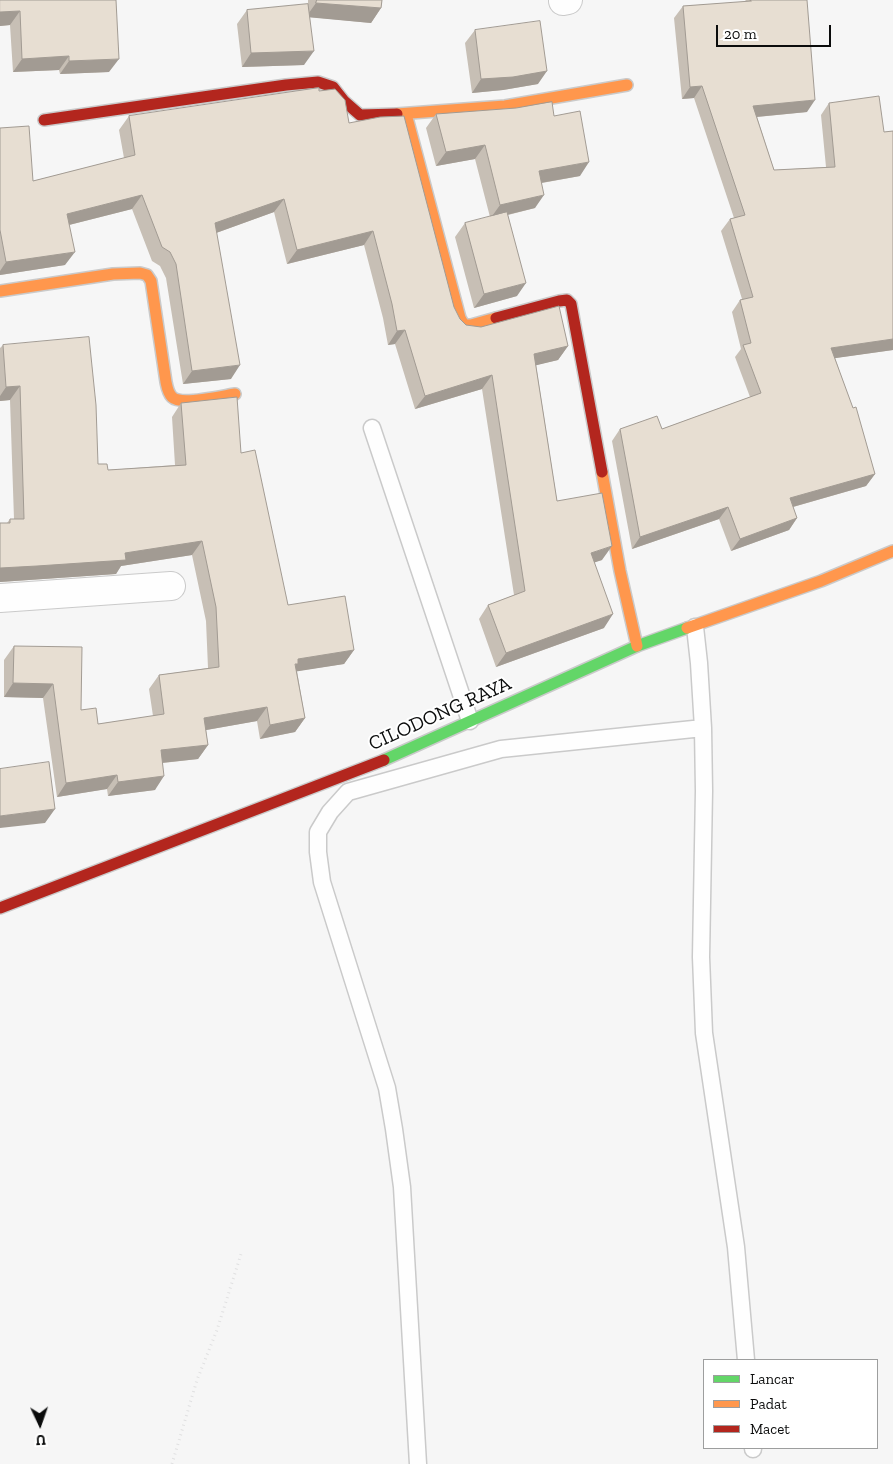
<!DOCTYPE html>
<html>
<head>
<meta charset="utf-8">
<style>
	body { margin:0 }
	#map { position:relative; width:893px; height:1464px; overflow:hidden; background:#f6f6f6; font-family:"Zilla Slab",serif }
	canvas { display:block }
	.legend { position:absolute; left:703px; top:1359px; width:175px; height:90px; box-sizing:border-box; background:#fff; border:1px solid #9d9e9e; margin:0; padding:6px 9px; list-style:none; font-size:15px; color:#0b0c0c }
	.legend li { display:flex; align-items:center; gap:10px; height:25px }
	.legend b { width:25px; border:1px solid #9d9e9e }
	.north { position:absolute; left:15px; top:1399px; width:50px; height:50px; -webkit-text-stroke:4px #fff; paint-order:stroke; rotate:177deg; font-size:14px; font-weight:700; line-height:20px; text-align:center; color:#0b0c0c }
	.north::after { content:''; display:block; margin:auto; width:18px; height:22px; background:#0b0c0c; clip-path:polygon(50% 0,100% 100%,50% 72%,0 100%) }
	.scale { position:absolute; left:716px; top:25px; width:115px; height:22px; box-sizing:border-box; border:2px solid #0b0c0c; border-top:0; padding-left:6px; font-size:15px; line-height:18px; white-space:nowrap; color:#0b0c0c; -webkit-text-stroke:4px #fff; paint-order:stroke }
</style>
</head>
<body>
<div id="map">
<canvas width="893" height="1464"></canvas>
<ul class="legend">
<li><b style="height:6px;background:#63d668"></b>Lancar</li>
<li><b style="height:6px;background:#ff974d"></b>Padat</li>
<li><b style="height:6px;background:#b3261e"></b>Macet</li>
</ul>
<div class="north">U</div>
<div class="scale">20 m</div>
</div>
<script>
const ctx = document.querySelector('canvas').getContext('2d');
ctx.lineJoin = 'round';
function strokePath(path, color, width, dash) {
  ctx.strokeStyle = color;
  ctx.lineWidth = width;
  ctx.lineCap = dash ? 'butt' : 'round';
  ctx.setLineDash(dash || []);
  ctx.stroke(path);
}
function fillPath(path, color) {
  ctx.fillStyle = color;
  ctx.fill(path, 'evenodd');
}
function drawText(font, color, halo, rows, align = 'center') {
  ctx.font = font + ' "Zilla Slab",serif';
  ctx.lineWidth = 4;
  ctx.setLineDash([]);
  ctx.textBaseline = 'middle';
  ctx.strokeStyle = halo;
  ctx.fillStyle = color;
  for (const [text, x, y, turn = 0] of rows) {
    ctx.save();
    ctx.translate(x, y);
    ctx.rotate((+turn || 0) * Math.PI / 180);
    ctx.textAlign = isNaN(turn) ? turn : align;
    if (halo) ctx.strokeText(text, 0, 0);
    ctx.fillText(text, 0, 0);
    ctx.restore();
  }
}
const lane = new Path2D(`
	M 372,428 L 470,721
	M 695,627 L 699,663 L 703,728 L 704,791 L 701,957 L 704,1033 L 736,1247 L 746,1360
	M 753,1448 L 753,1449
	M 418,1464 L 402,1187 L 394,1129 L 387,1088 L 322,882 L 318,852 L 318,832 L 330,812 L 348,792 L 501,749 L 703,728`);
const street = new Path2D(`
	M 563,1 L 568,0
	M 0,598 L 171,586`);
const fast = new Path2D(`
	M 384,760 L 637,646 L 687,628`);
const slow = new Path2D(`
	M 397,114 L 505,106 L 627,85
	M 406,114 L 460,318 L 464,325 L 471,325 L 496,318
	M 0,291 L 113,274 L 140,273 L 147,275 L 151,281 L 166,382 C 167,387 168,393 172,397 C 181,406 222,396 235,394
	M 602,472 L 620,571 L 637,646
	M 687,628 L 821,581 L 893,551`);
const jam = new Path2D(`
	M 44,120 L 286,85 L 318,82 L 333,87 L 344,101 L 360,115 L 397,114
	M 496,318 L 559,301 L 567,300 L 571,304 L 602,472
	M 0,908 L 384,760`);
strokePath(lane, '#cacaca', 19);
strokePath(street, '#cacaca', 30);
strokePath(fast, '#cacaca', 14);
strokePath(slow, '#cacaca', 14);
strokePath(jam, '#cacaca', 14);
strokePath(new Path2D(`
	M 172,1464 L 197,1380 L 217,1330 L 242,1251`), '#e0e0e1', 3, [1, 4]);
strokePath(lane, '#fefefe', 16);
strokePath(street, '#fefefe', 28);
strokePath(fast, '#63d668', 11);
strokePath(slow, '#ff974d', 11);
strokePath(jam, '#b3261e', 11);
fillPath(new Path2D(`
	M 0,0 L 116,0 L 109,72 L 60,74 L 59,70 L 13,72 L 10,25 L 0,26 Z
	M 308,0 L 382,0 L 381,8 L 371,23 L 310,17 L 304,65 L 242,67 L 237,24 L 247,10 L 308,4 Z
	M 746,0 L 807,0 L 807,112 L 757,117 L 774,170 L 826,167 L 821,115 L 829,103 L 884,132 L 893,131 L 893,350 L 835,358 L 875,474 L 866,486 L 793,507 L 797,518 L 789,530 L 731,551 L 719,519 L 632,549 L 612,441 L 620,429 L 662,429 L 750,397 L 735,357 L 741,349 L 732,312 L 740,300 L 742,299 L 721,231 L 730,219 L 734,218 L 694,98 L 682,99 L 674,18 L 683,6 L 744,2 Z
	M 475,30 L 538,84 L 503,90 L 472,93 L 465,43 Z
	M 319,91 L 349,123 L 454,307 L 460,319 L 466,325 L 568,346 L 558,360 L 536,365 L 557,501 L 602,560 L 594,562 L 604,628 L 496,667 L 479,619 L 488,605 L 514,595 L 482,389 L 415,409 L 395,344 L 388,345 L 383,318 L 364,245 L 287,264 L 274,212 L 216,233 L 231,379 L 183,384 L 166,278 L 160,266 L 152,261 L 132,209 L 69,225 L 65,265 L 0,275 L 0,128 L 33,181 L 124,158 L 119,130 L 129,116 Z
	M 436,114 L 554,116 L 580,176 L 542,183 L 535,208 L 508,215 L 517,296 L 474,308 L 455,237 L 465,223 L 490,217 L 475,159 L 436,166 L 426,128 Z
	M 3,345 L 98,464 L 108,470 L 175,465 L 172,417 L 181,403 L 241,453 L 288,605 L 354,650 L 344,664 L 297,671 L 305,718 L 295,732 L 260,739 L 257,721 L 206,730 L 208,745 L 198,759 L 163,763 L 155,790 L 108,796 L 107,789 L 57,797 L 43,698 L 4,697 L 4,660 L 14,646 L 81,710 L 98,724 L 153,716 L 149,689 L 159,675 L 208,668 L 206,621 L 192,555 L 121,566 L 116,574 L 0,582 L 0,523 L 7,523 L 10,519 L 14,519 L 10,400 L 0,401 L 0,348 Z`), '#c7bfb5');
fillPath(new Path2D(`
	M 316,3 L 381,8 L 371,23 L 306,17 Z
	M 20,11 L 10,25 L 0,26 L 0,12 Z
	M 314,51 L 304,65 L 242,67 L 251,53 Z
	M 69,56 L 59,70 L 13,72 L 22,59 Z
	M 119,59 L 109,72 L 60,74 L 69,61 Z
	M 547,71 L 538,84 L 503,90 L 472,93 L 481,79 Z
	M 702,86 L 694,98 L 682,99 L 690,87 Z
	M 815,100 L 807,112 L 745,118 L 753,106 Z
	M 485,145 L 475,159 L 436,166 L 446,152 Z
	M 589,162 L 580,176 L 529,185 L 539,171 Z
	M 142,195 L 132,209 L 57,228 L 67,214 Z
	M 544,195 L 535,208 L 490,219 L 500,205 Z
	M 284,199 L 274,212 L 205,237 L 215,223 Z
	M 373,231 L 364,245 L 287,264 L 297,250 Z
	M 75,252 L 65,265 L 0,275 L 0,271 L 6,262 Z
	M 526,283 L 517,296 L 474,308 L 484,294 Z
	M 405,330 L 395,344 L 388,345 L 397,331 Z
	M 893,339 L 893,350 L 822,360 L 831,348 Z
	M 568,346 L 558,360 L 525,368 L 534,354 Z
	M 240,365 L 231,379 L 183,384 L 192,371 Z
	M 492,375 L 482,389 L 415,409 L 425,396 Z
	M 20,386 L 10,400 L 0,401 L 0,396 L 6,387 Z
	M 875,474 L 866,486 L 782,510 L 790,498 Z
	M 728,507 L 719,519 L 632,549 L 640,537 Z
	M 797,518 L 789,530 L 731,551 L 740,539 Z
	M 202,541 L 192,555 L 121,566 L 116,574 L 0,582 L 0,568 L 125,553 Z
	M 612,546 L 602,560 L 581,567 L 591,553 Z
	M 613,614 L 604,628 L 496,667 L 506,653 Z
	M 354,650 L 344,664 L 293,672 L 298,659 Z
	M 13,683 L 53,684 L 43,698 L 4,697 Z
	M 267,707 L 257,721 L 195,732 L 204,718 Z
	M 305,718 L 295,732 L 260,739 L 270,725 Z
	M 208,745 L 198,759 L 151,764 L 161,750 Z
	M 117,775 L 107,789 L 57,797 L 66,783 Z
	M 164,776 L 155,790 L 108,796 L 118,782 Z
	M 55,809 L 45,823 L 0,828 L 0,816 Z`), '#a29b93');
const building = new Path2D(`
	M 0,0 L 116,0 L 119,59 L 69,61 L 69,56 L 22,59 L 20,11 L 0,12 Z
	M 317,0 L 382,0 L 381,8 L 316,3 Z
	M 750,0 L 807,0 L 815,100 L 753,106 L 774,170 L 835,167 L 829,103 L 879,96 L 884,132 L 893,131 L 893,339 L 831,348 L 853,408 L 856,407 L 875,474 L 790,498 L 797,518 L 740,539 L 728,507 L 640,537 L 620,429 L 657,416 L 662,429 L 761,393 L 743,345 L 751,343 L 740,300 L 753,297 L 730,219 L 745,215 L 702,86 L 690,87 L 683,6 L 751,1 Z
	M 308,4 L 314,51 L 251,53 L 247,10 Z
	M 540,21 L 547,71 L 513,77 L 481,79 L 475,30 Z
	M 319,88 L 319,91 L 335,89 L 345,100 L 349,123 L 380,117 L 404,116 L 454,307 L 460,319 L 466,325 L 481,327 L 559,306 L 568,346 L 534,354 L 557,501 L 602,493 L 612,546 L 591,553 L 613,614 L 506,653 L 488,605 L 525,591 L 492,375 L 425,396 L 405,330 L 397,331 L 392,304 L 373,231 L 297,250 L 284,199 L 215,223 L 240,365 L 192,371 L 176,264 L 170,252 L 162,247 L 142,195 L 67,214 L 75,252 L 6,262 L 0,230 L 0,128 L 29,126 L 33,181 L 135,155 L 129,116 Z
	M 552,102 L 554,116 L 580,111 L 589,162 L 539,171 L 544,195 L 500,205 L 485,145 L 446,152 L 436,114 L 516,108 Z
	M 507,212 L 526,283 L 484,294 L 465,223 Z
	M 89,337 L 96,405 L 98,464 L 107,464 L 108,470 L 186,465 L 181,403 L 237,397 L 241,453 L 255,450 L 288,605 L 345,596 L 354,650 L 298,659 L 298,664 L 295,664 L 305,718 L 270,725 L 267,707 L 204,718 L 208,745 L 161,750 L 164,776 L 118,782 L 117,775 L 66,783 L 53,684 L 13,683 L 14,646 L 82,647 L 81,710 L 96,708 L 98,724 L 164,714 L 159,675 L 219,667 L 216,607 L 202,541 L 125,553 L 126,560 L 37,566 L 0,568 L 0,523 L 10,523 L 10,519 L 24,519 L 20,386 L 6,387 L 3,345 Z
	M 49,762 L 55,809 L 0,816 L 0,769 Z`);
fillPath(building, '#e7ded2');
strokePath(building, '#a29b93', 1);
drawText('20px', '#0b0c0c', '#fff', [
	["CILODONG RAYA",440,714,-24]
]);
</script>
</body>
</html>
